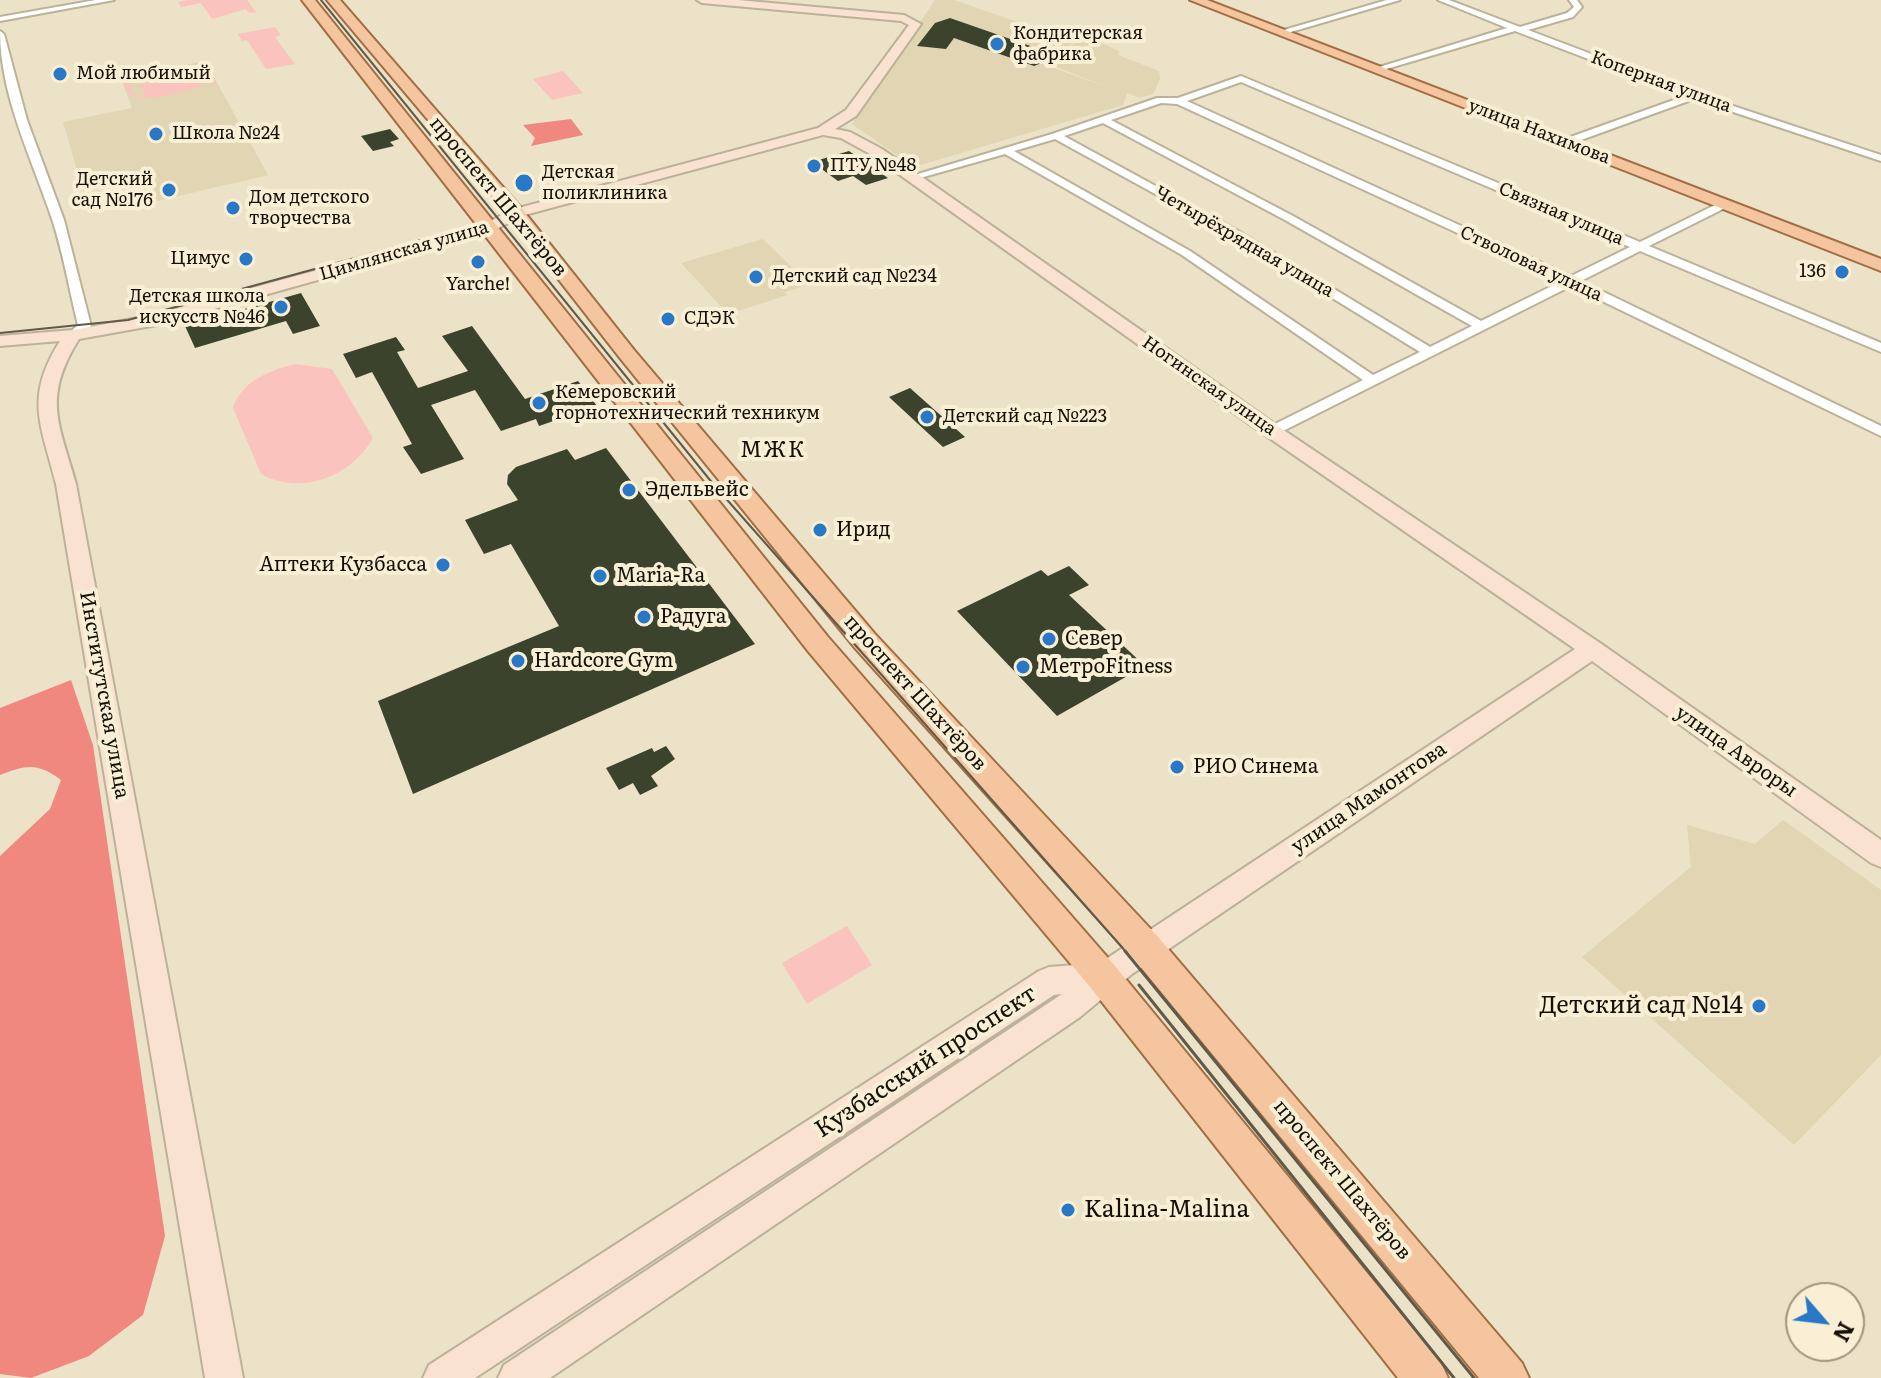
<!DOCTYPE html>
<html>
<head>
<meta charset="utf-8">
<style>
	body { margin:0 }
	#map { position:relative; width:1881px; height:1378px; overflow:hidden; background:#ebe2c7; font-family:Literata,serif }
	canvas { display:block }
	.north { position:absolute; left:1785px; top:1282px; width:80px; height:80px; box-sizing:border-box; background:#f9efd4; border:2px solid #9e9682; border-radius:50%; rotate:118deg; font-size:22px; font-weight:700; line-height:32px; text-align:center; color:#151108 }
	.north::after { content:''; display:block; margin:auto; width:28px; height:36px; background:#2878c7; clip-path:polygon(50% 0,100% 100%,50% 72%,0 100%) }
</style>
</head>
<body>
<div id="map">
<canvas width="1881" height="1378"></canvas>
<div class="north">N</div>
</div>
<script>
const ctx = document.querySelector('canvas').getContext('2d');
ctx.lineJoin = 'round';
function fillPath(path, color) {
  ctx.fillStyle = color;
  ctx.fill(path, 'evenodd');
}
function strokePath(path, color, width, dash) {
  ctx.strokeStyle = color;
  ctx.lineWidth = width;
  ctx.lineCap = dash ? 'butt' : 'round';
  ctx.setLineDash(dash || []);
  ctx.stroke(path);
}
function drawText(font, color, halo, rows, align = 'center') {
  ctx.font = font + ' Literata,serif';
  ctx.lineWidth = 8;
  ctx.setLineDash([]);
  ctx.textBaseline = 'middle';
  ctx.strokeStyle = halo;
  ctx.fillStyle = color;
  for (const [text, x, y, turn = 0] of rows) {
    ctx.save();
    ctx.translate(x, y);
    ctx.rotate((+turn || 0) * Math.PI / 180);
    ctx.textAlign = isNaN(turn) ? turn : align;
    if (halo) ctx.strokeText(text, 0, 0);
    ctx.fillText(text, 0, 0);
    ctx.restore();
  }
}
fillPath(new Path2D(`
	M 935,0 L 954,0 L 1075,42 L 1040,63 L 1109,88 L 1044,62 L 1079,41 L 1091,38 L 1119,51 L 1118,55 L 1159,71 L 1160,79 L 1153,94 L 1140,98 L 1127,93 L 1123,105 L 914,167 L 852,124 Z
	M 205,61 L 268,175 L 140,205 L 128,173 L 81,184 L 63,122 L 132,108 L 121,78 Z
	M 763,239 L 799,274 L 810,271 L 821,281 L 785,292 L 788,295 L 728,314 L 681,263 Z
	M 1783,820 L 1881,890 L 1881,1055 L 1794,1145 L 1582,957 L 1691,867 L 1687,825 L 1755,844 Z`), '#e1d5b3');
fillPath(new Path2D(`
	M 188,0 L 247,0 L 256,12 L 249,13 L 246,9 L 212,19 L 201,3 L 181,7 L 178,2 Z
	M 275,27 L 281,35 L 275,37 L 295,64 L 266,69 L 247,40 L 242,41 L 238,34 Z
	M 191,66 L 206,69 L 216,84 L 211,85 L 209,81 C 189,93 152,102 129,95 L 124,83 L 143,74 ZM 185,67 L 202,70 L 207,79 L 199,84 L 192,73 L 140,84 L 145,96 L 134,94 L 129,83 L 145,75 Z
	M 563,71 L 583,93 L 552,100 L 533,79 Z
	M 295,364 L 332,369 L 373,438 C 351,477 301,496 261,474 L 233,408 C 241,381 271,370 295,364 Z
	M 847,926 L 872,965 L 807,1004 L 782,963 Z`), '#fbc3bd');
fillPath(new Path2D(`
	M 571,119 L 583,135 L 531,146 L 535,138 L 523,125 Z
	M 71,680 L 93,745 L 165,1236 L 143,1315 L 89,1356 L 31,1378 L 0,1374 L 0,856 L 50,809 L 61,780 C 37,762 26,765 0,775 L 0,708 Z`), '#f0887f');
fillPath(new Path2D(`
	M 950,18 L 1059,56 L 1034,66 L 954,38 L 946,49 L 917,46 L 935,23 Z
	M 390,129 L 399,139 L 390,142 L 394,146 L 373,151 L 361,136 Z
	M 849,151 L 888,178 L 866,185 L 853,176 L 838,181 L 812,162 Z
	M 301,293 L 320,326 L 293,334 L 286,321 L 195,348 L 185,326 Z
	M 472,326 L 525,399 L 578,381 L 597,406 L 539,426 L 536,419 L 501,431 L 475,390 L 431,405 L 464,459 L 421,474 L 403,447 L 412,444 L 372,372 L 356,378 L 343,354 L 396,337 L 405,350 L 397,352 L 418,388 L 468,371 L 442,336 Z
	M 910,388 L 965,437 L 943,447 L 889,397 Z
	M 606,448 L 755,644 L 413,794 L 378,701 L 559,626 L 511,544 L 484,554 L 465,520 L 518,500 L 507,484 L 508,475 L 516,467 L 567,449 L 575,460 Z
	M 1069,566 L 1089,585 L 1069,595 L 1145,666 L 1057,716 L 957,611 L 1041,570 L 1048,576 Z
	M 666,746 L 675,759 L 651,776 L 658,786 L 640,795 L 633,783 L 619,790 L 606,768 L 652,748 L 654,752 Z`), '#3c432d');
const street = new Path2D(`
	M 96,0 L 114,0 L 0,21 L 0,17 Z
	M 1387,0 L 1400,0 L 1284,34 L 1277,32 Z
	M 1438,0 L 1449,0 L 1520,27 L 1567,13 L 1574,7 L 1569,0 L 1577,0 L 1582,7 L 1573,17 L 1528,30 L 1697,94 L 1881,155 L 1881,161 L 1694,99 L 1570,144 L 1562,144 L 1562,140 L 1685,96 L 1515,31 L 1376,72 L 1376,68 L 1507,28 Z
	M 0,31 L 4,34 L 27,120 L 64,220 L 91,326 L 73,339 L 67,335 L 78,325 C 69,289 63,251 51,216 C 31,157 0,95 0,31 Z
	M 1241,76 L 1640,242 L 1721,202 L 1729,202 L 1729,206 L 1649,246 L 1881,343 L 1881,352 L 1640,251 L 1581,281 L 1881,426 L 1881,436 L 1571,286 L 1277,434 L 1267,434 L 1267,428 L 1363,380 L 1182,255 L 1005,154 L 913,180 L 908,177 L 1052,134 L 1157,98 L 1178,98 ZM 1241,82 L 1630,247 L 1571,276 L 1187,101 ZM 1161,103 L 1177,104 L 1562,281 L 1481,321 L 1293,216 L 1111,120 ZM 1103,123 L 1285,220 L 1472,326 L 1430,347 L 1238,231 L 1064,136 ZM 1055,139 L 1230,235 L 1420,352 L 1373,375 L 1190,251 L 1014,151 Z`);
const secondary = new Path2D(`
	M 697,0 L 738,0 L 904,15 L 921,24 L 856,116 L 835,129 L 850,132 L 882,149 L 1279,427 L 1600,643 L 1881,840 L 1881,867 L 1871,863 L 1592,661 L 1132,974 L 1080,1017 L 550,1378 L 498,1378 L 504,1365 L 1062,994 L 1054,995 L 475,1378 L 423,1378 L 429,1365 L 1039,971 L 1049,967 L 1100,963 L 1575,649 L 1265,435 L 872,155 L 841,138 L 823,135 L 521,216 L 493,231 L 157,325 L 79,339 C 42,398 59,423 76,484 L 243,1378 L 205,1378 L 56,484 C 41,424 24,398 60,341 L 0,346 L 0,336 L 73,330 L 149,316 L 483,225 L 511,210 L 818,128 L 846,110 L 909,25 L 901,21 L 702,3 Z`);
const primary = new Path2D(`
	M 302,0 L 315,0 L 828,637 L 1115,966 L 1441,1363 L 1448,1378 L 1398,1378 L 1091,988 L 808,651 Z
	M 327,0 L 340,0 L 522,209 L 634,350 L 875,634 L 1158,937 L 1522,1363 L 1529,1378 L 1479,1378 L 1134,959 L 855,648 L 620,358 L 510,217 Z
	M 1190,0 L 1207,0 L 1881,259 L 1881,271 Z`);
strokePath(street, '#bbb299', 4);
strokePath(secondary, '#bbb299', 4);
strokePath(primary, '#a26d42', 4);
fillPath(street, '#fff');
fillPath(secondary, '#fae2d0');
fillPath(primary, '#f5c5a0');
strokePath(new Path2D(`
	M 321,0 L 714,485 L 1127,953
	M 0,333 L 128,320 L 454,231`), '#5f5a4a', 2);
strokePath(new Path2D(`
	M 1125,951 L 1474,1378
	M 1139,985 L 1454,1378`), '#5f5a4a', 3);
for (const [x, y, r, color] of [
	[997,44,8,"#2878c7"],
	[60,74,8,"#2878c7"],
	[156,134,8,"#2878c7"],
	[814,166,8,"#2878c7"],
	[524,183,10,"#2878c7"],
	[169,190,8,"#2878c7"],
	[233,208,8,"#2878c7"],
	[246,259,8,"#2878c7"],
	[478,262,8,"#2878c7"],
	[1842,272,8,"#2878c7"],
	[756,277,8,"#2878c7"],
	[281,307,8,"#2878c7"],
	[668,319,8,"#2878c7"],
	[539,403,8,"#2878c7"],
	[927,417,8,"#2878c7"],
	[629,490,8,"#2878c7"],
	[820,530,8,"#2878c7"],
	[443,565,8,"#2878c7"],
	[600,576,8,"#2878c7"],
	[644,617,8,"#2878c7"],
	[1049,639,8,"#2878c7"],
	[518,661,8,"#2878c7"],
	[1023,667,8,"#2878c7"],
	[1177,767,8,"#2878c7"],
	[1759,1006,8,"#2878c7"],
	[1068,1210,8,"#2878c7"]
]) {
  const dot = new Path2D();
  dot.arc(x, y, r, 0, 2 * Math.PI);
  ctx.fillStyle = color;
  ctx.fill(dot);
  strokePath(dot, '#f9efd4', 3);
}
drawText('18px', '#151108', '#f9efd4', [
	["Кондитерская",1013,34],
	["фабрика",1013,55],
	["Мой любимый",76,74],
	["Школа №24",172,134],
	["ПТУ №48",830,166],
	["Детская",542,173],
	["поликлиника",542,194],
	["Детский",153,180,"right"],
	["сад №176",153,201,"right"],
	["Дом детского",249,198],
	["творчества",249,219],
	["Цимус",230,259,"right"],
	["136",1826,272,"right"],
	["Детский сад №234",772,277],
	["Yarche!",478,285,"center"],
	["Детская школа",265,297,"right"],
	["искусств №46",265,318,"right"],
	["СДЭК",684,319],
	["Кемеровский",555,393],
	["горнотехнический техникум",555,414],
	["Детский сад №223",943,417]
], 'left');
drawText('18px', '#151108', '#f9efd4', [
	["Коперная улица",1661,82,20],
	["улица Нахимова",1539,132,21],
	["Связная улица",1561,214,23],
	["Четырёхрядная улица",1244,242,30],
	["Цимлянская улица",404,251,-16],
	["Стволовая улица",1531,264,25],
	["Ногинская улица",1209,386,35]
]);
drawText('20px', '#151108', '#f9efd4', [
	["проспект Шахтёров",498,197,50],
	["проспект Шахтёров",915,693,48],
	["Институтская улица",104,695,80],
	["улица Авроры",1736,752,35],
	["улица Мамонтова",1369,798,-34],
	["проспект Шахтёров",1342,1180,50]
]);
drawText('20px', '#151108', '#f9efd4', [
	["Эдельвейс",645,490],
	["Ирид",836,530],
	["Аптеки Кузбасса",427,565,"right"],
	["Maria-Ra",616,576],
	["Радуга",660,617],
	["Север",1065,639],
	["Hardcore Gym",534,661],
	["МетроFitness",1039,667],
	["РИО Синема",1193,767]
], 'left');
ctx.letterSpacing = '2px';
drawText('22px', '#151108', '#f9efd4', [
	["МЖК",773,451]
]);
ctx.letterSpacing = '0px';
drawText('24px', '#151108', '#f9efd4', [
	["Детский сад №14",1743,1006],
	["Kalina-Malina",1084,1210,"left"]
], 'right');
drawText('24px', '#151108', '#f9efd4', [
	["Кузбасский проспект",926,1062,-33]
]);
</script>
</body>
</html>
